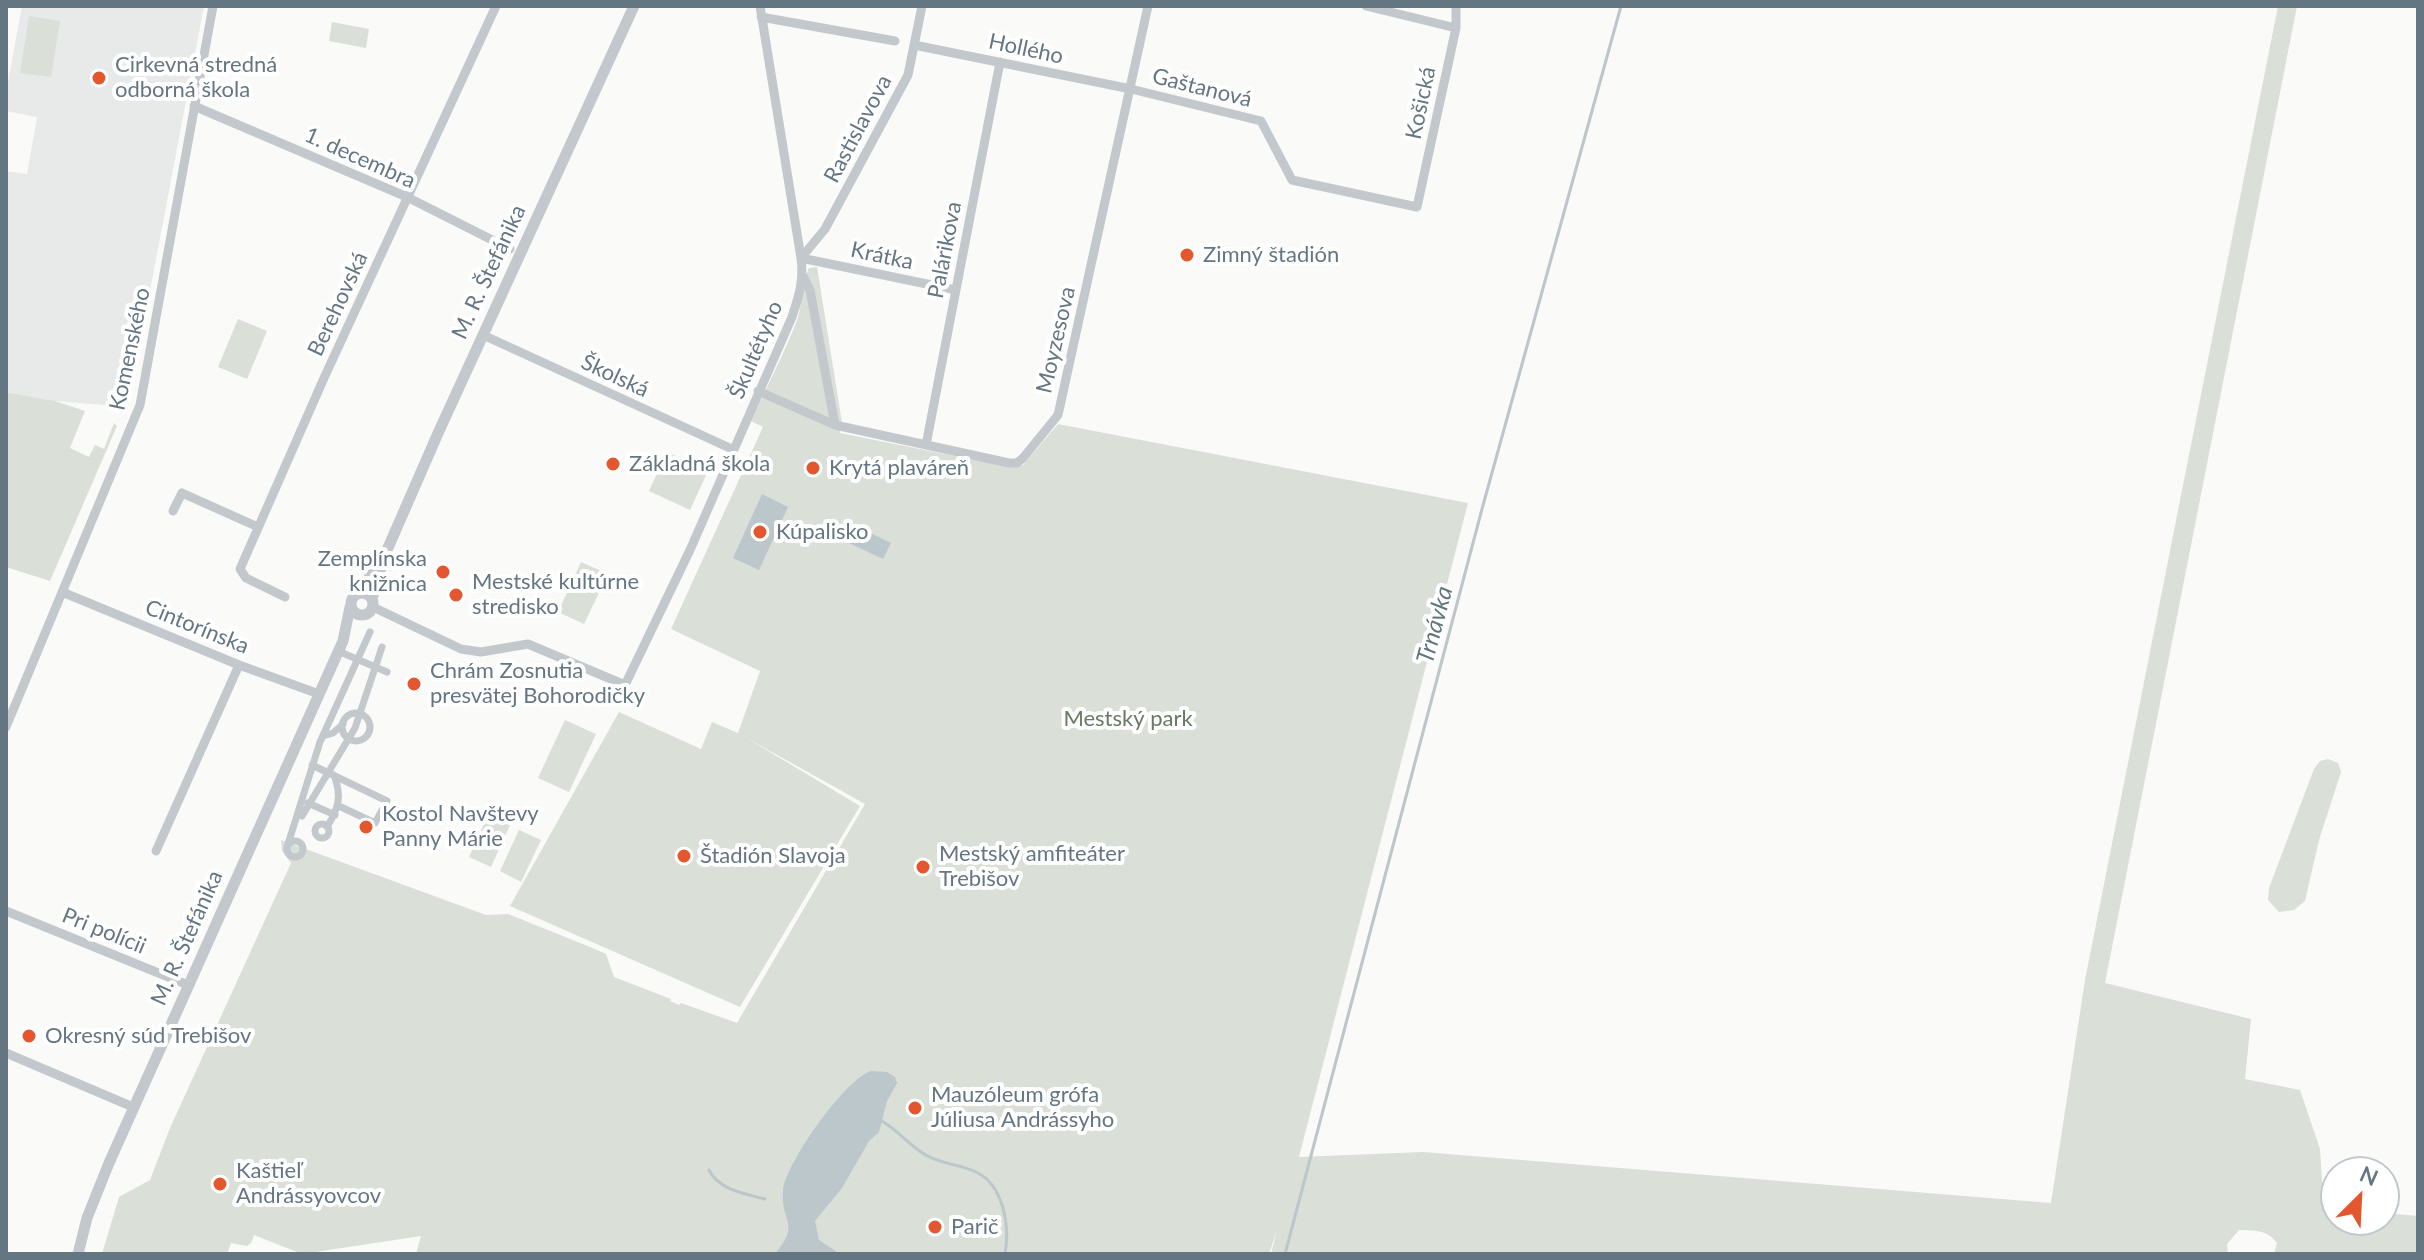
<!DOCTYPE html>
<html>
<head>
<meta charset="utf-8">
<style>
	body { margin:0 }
	#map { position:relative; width:2424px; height:1260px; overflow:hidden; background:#fafaf8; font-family:Lato,sans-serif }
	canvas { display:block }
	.frame { position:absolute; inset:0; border:8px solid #657683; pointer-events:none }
	.north { position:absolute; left:2320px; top:1156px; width:80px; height:80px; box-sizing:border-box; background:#fff; border:2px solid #c1c8cd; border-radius:50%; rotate:24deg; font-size:22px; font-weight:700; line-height:32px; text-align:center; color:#657683 }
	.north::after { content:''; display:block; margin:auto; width:28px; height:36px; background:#e4572e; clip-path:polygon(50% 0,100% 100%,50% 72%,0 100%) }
</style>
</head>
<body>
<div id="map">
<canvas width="2424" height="1260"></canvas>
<div class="frame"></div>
<div class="north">N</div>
</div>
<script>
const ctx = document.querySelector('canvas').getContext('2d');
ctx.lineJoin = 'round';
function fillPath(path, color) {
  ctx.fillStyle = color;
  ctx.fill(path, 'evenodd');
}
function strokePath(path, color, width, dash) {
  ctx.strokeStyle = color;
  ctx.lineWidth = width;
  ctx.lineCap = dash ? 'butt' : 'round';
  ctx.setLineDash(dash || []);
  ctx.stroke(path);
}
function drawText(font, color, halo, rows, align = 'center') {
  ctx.font = font + ' Lato,sans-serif';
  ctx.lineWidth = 8;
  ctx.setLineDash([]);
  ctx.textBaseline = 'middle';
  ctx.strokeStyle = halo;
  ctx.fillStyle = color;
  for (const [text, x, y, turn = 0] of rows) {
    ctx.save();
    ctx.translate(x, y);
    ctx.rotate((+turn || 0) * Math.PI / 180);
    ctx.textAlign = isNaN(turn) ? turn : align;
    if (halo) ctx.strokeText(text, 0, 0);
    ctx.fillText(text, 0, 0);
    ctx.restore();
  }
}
fillPath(new Path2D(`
	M 22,6 L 204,6 L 128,407 L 55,401 L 6,392 L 6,171 L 27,174 L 37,117 L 6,111 L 6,93 Z`), '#e8e9e9');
fillPath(new Path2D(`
	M 2278,6 L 2297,6 L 2105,983 L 2251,1019 L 2245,1079 L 2300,1090 L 2320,1149 L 2323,1197 L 2336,1204 L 2336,1220 L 2384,1220 L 2384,1213 L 2418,1216 L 2418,1254 L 2274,1254 L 2277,1243 C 2266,1229 2256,1231 2239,1230 L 2227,1244 L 2228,1254 L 1271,1254 L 1277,1230 L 1269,1254 L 416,1254 L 421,1236 L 302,1254 L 254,1235 L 251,1243 L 247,1246 L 231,1243 L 227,1254 L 102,1254 L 119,1197 L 150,1180 L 170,1128 L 291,863 L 282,851 L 281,840 L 486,915 L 508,914 L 595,949 L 606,954 L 614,977 L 671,999 L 670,1001 L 679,1005 L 681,1003 L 737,1023 L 865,804 L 745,737 L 860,806 L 740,1007 L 510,906 L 619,712 L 701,749 L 712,722 L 738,733 L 760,671 L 671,629 L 763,427 L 751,421 C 766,388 783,356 796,323 C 803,306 801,284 809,268 L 817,267 L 842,423 L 840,433 L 1010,467 L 1023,465 L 1058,424 L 1468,503 L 1299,1157 L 1423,1152 L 2051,1203 L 2085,980 Z
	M 29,16 L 60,21 L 51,77 L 20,73 Z
	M 332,22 L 369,29 L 366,48 L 329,41 Z
	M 238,319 L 267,331 L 247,379 L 218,367 Z
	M 6,392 L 55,401 L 85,411 L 70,448 L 89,457 L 95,445 L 104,449 L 114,423 L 117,426 L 50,581 L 6,567 Z
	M 667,452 L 708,471 L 690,510 L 649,491 Z
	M 581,562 L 608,574 L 584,624 L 558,612 Z
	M 565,720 L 596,734 L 569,792 L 538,778 Z
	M 2328,759 L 2338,763 L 2341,772 L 2319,840 L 2305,901 L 2294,910 L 2279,912 L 2268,900 L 2269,888 L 2314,769 L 2320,761 Z
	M 488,815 L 510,825 L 491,867 L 469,857 Z
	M 519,830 L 541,840 L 521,882 L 500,871 Z`), '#dadfd7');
fillPath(new Path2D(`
	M 762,494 L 788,507 L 759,570 L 733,558 Z
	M 856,526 L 891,543 L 883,559 L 849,543 Z
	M 871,1071 L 887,1072 L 895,1077 L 897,1083 L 887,1101 L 879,1132 L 869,1141 L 842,1188 L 815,1221 L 819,1240 L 840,1254 L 775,1254 C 802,1222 780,1223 783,1190 C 786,1163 845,1079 871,1071 Z`), '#bbc7cb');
strokePath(new Path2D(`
	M 880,1120 C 897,1129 908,1144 924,1154 C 942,1165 960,1164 976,1172 C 1004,1185 1010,1227 1005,1254
	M 709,1170 C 719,1190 745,1194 765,1199
	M 1285,1254 L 1482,509 L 1621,6`), '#bbc7cb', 3);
strokePath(new Path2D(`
	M 338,651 L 387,672
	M342 727a14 14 0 1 1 28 0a14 14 0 1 1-28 0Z
	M 323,736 L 333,733 L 343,724
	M 312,765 L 387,801 L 375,823 L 339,806
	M 308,803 L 335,815
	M 302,816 L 355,728 L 382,647
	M315 831a7 7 0 1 1 14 0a7 7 0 1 1-14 0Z
	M 327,827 C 339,808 342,796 334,775
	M287 849a8 8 0 1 1 16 0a8 8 0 1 1-16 0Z
	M 288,844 L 320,742 L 370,632`), '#c3c8cc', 7);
strokePath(new Path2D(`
	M 1366,6 L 1456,28
	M 761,17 L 895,41
	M 914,45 L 1131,89 L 1261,121 L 1292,180 L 1417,207 L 1456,28 L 1456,6
	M 194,106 L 407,197 L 510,249
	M 801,258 L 825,229 L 908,75 L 922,6
	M 801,258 L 956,290
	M 803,276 L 810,290 L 835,425
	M 483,335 L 732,449
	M 758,391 L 835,425 L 1009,463 L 1017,463 L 1023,458 L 1058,415 L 1148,6
	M 926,445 L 1000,62
	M 173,511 L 182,493 L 258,527
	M 62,592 L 239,665 L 319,694
	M 285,597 L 246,578 L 240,569 L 324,378 L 496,6
	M 373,607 L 461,649 L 481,652 L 528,644 L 625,685 L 690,550 L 792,317 C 799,296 804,280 801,258 L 760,6
	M 6,727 L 140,405 L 213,6
	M 156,851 L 239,665
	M 6,911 L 188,985
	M 6,1053 L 133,1107`), '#c3c8cc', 9);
strokePath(new Path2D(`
	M351 604a11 11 0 1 1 22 0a11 11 0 1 1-22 0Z
	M 358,593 L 382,560
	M 372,599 L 384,557 L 439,431 L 634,6
	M 78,1254 L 87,1218 L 109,1163 L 343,641 L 350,607`), '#c3c8cc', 11);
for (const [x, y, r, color] of [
	[99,78,8,"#e4572e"],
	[1187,255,8,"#e4572e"],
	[613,464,8,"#e4572e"],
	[813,468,8,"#e4572e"],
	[760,532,8,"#e4572e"],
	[443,572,8,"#e4572e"],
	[456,595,8,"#e4572e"],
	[414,684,8,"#e4572e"],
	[366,827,8,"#e4572e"],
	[684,856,8,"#e4572e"],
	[923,867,8,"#e4572e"],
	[29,1036,8,"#e4572e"],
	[915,1108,8,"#e4572e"],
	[220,1184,8,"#e4572e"],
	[935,1227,8,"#e4572e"]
]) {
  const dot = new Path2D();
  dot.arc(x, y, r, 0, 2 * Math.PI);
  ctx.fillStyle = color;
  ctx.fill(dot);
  strokePath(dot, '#fff', 3);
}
drawText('22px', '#657683', '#fff', [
	["Hollého",1026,49,12],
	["Gaštanová",1202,88,14],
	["Košická",1421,103,-78],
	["Rastislavova",858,129,-62],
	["1. decembra",360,158,24],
	["Palárikova",945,250,-79],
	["Krátka",882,256,12],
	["M. R. Štefánika",489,272,-65],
	["Berehovská",338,304,-65],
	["Moyzesova",1056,340,-77],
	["Komenského",130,349,-78],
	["Škultétyho",756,350,-67],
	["Školská",615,376,25],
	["Cintorínska",197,627,22],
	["Pri polícii",104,931,22],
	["M. R. Štefánika",187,938,-66]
]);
drawText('22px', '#657683', '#fff', [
	["Cirkevná stredná",115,65],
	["odborná škola",115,90],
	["Zimný štadión",1203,255],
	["Základná škola",629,464],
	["Krytá plaváreň",829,468],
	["Kúpalisko",776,532],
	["Zemplínska",427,559,"right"],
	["knižnica",427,584,"right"],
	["Mestské kultúrne",472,582],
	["stredisko",472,607],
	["Chrám Zosnutia",430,671],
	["presvätej Bohorodičky",430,696],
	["Kostol Navštevy",382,814],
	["Panny Márie",382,839],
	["Mestský amfiteáter",939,854],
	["Trebišov",939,879],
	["Štadión Slavoja",700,856],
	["Okresný súd Trebišov",45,1036],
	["Mauzóleum grófa",931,1095],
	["Júliusa Andrássyho",931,1120],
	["Kaštieľ",236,1171],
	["Andrássyovcov",236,1196],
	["Parič",951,1227]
], 'left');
drawText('22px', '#687a64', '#fff', [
	["Mestský park",1128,719]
]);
drawText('italic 24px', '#60757c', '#fff', [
	["Trnávka",1435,625,-75]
]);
</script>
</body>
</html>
